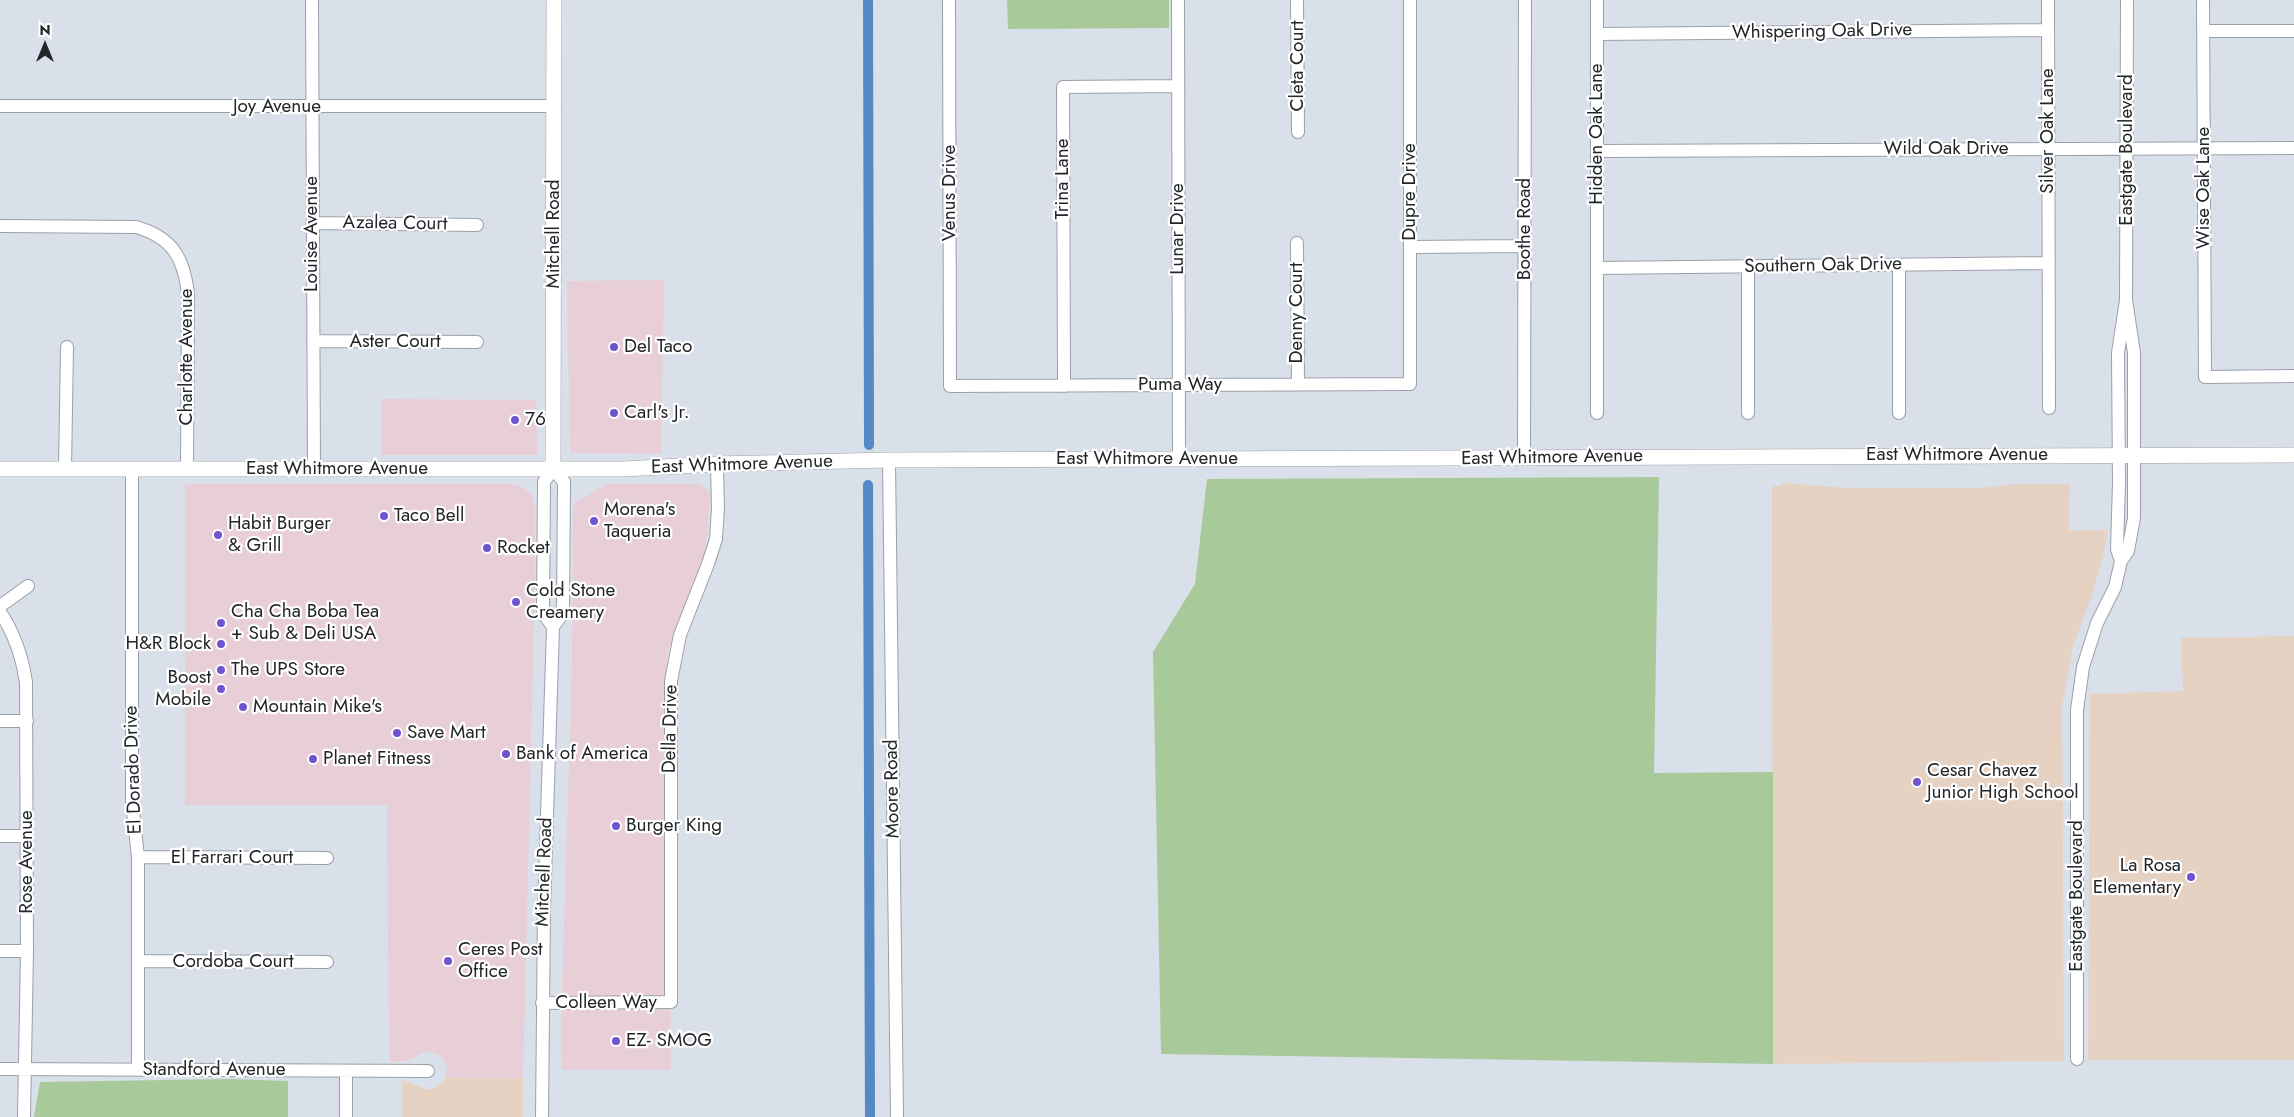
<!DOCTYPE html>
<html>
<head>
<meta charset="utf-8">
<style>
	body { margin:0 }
	#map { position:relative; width:2294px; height:1117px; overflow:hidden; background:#dae0ea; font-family:Jost,sans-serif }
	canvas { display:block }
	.north { position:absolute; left:20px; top:20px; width:50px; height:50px; -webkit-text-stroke:4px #fff; paint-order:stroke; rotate:0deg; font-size:14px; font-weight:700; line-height:20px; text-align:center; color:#232529 }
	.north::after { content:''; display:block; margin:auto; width:18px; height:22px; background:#232529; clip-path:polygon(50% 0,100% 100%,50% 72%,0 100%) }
</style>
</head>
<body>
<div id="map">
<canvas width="2294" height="1117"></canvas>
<div class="north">N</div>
</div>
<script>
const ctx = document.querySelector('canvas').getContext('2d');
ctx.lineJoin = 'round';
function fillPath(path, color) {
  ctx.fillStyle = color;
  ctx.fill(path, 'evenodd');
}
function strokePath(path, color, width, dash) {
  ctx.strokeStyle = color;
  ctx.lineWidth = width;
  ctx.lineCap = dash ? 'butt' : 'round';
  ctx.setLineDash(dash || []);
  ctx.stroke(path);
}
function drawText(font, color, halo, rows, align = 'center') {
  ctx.font = font + ' Jost,sans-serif';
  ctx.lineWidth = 4.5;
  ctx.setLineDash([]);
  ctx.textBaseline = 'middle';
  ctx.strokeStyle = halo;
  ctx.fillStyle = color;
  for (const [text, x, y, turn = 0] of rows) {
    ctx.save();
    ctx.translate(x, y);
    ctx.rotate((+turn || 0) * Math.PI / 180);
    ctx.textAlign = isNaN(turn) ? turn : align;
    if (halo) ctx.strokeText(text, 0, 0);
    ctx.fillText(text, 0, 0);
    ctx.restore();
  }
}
fillPath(new Path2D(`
	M 664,280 L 661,454 L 570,453 L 567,281 Z
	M 382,399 L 536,400 L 537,455 L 381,455 Z
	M 185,484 L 511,484 L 522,487 L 531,494 L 535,507 L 535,582 L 523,1078 L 446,1077 L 447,1069 L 444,1059 L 436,1053 L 429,1052 L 421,1053 L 408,1061 L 389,1062 L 387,805 L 185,805 Z
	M 607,484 L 700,484 L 711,493 L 704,559 L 667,654 L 671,1070 L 562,1070 L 561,1023 L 572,663 L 573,504 Z`), '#e7ced7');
fillPath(new Path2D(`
	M 1782,483 L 1848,488 L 1981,488 L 2014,484 L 2070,484 L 2069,530 L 2108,530 L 2103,557 L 2092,595 L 2073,646 L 2062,707 L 2064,1061 L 1773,1064 L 1772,486 L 1782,486 Z
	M 2294,636 L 2294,1060 L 2088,1060 L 2090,694 L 2183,691 L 2181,638 Z
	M 446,1077 L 523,1078 L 523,1117 L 402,1117 L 402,1080 L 428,1090 L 439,1086 Z`), '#e6d2c3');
fillPath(new Path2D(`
	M 1007,0 L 1169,0 L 1169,28 L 1008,29 Z
	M 1659,477 L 1654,773 L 1773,772 L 1773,1064 L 1161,1054 L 1153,652 L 1195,584 L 1207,479 Z
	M 230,1079 L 288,1081 L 288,1117 L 34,1117 L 40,1082 Z`), '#a8ca9a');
strokePath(new Path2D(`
	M 868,0 L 869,445
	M 868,485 L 870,1117`), '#5589c5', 10);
const minor = new Path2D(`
	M 312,0 L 314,469
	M 949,0 L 950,386 L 1410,384 L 1410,0
	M 1178,0 L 1179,458
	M 1297,0 L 1298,132
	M 1597,0 L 1597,413
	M 2048,0 L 2049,408
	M 2203,0 L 2205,377 L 2294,376
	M 2203,31 L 2294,31
	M 1597,34 L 2048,30
	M 0,106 L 555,106
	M 1597,151 L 2294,148
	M 312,223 L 477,225
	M 0,226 L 136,227 C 172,237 184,258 188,294 L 187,469
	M 1297,243 L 1298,384
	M 1410,247 L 1525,246
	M 1899,265 L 1899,413
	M 1748,267 L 1748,413
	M 1597,268 L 2049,263
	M 313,341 L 477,342
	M 1064,386 L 1063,87 L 1178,86
	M 1524,458 L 1525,0
	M 889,460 L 897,1117
	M 65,469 L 67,347
	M 132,469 L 132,802 L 138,857 L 138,1070
	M 2121,561 L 2117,549 L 2119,483 L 2118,353 L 2126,300 L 2127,0
	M 0,606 L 28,586
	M 0,612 C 15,634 22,656 26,682 L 27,951 L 24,1117
	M 0,721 L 27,721
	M 0,836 L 27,836
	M 138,857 L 327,858
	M 0,951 L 27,951
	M 138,961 L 327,962
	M 542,1003 L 671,1002 L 671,681 L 680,635 L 708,564 L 716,539 L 718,508 L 717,464
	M 2077,1059 L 2077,710 L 2083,667 L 2097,623 L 2115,587 L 2121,561 L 2128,551 L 2134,518 L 2134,353 L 2126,300
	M 0,1069 L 428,1071
	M 346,1071 L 346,1117
	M 542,1117 L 544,910 L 553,627 L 563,613 L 564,482 L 553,469 L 544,482 L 543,613 L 553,627`);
const major = new Path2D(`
	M 0,469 L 624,469 L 717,464 L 889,460 L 2294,455
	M 553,469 L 554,0`);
strokePath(minor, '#9aa0a9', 14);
strokePath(major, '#9aa0a9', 16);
strokePath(minor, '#fff', 12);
strokePath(major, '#fff', 15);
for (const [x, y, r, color] of [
	[614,347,5,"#6f54ce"],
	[614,413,5,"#6f54ce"],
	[515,420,5,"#6f54ce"],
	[384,516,5,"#6f54ce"],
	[594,521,5,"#6f54ce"],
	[218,535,5,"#6f54ce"],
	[487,548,5,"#6f54ce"],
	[516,602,5,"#6f54ce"],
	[221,623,5,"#6f54ce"],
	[221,644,5,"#6f54ce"],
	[221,670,5,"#6f54ce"],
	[221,689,5,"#6f54ce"],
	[243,707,5,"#6f54ce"],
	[397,733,5,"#6f54ce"],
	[506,754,5,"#6f54ce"],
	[313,759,5,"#6f54ce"],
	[1917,782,5,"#6f54ce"],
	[616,826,5,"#6f54ce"],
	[2191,877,5,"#6f54ce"],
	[448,961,5,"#6f54ce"],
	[616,1041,5,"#6f54ce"]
]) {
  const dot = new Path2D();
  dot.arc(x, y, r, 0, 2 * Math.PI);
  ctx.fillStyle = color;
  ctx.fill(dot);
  strokePath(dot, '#fff', 2);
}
drawText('19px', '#232529', '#fff', [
	["Whispering Oak Drive",1822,32,-1],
	["Cleta Court",1298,66,-90],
	["Joy Avenue",277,107],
	["Silver Oak Lane",2048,131,-90],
	["Hidden Oak Lane",1597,134,-90],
	["Wild Oak Drive",1946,149],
	["Eastgate Boulevard",2127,150,-90],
	["Trina Lane",1063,179,-90],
	["Wise Oak Lane",2204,188,-90],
	["Dupre Drive",1410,192,-90],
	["Venus Drive",950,193,-90],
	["Azalea Court",395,224,1],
	["Lunar Drive",1178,229,-90],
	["Boothe Road",1525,229,-90],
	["Louise Avenue",312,234,-90],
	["Mitchell Road",554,234,-90],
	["Southern Oak Drive",1823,266,-1],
	["Denny Court",1297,313,-90],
	["Aster Court",395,342],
	["Charlotte Avenue",187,357,-90],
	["Puma Way",1180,385],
	["East Whitmore Avenue",1957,455],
	["East Whitmore Avenue",1552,458,-1],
	["East Whitmore Avenue",1147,459],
	["East Whitmore Avenue",742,465,-2],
	["East Whitmore Avenue",337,469],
	["Della Drive",671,729,-89],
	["El Dorado Drive",134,770,-92],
	["Moore Road",893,789,-91],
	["El Farrari Court",232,858],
	["Rose Avenue",27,862,-90],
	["Mitchell Road",545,872,-88],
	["Eastgate Boulevard",2077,896,-90],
	["Cordoba Court",233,962],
	["Colleen Way",606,1003],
	["Standford Avenue",214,1070]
]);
drawText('19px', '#232529', '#fff', [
	["Del Taco",624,347],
	["Carl's Jr.",624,413],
	["76",525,420],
	["Morena's",604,510],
	["Taqueria",604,532],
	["Taco Bell",394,516],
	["Habit Burger",228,524],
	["& Grill",228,546],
	["Rocket",497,548],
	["Cold Stone",526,591],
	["Creamery",526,613],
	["Cha Cha Boba Tea",231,612],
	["+ Sub & Deli USA",231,634],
	["H&R Block",211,644,"right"],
	["The UPS Store",231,670],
	["Boost",211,678,"right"],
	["Mobile",211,700,"right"],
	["Mountain Mike's",253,707],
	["Save Mart",407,733],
	["Bank of America",516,754],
	["Planet Fitness",323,759],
	["Cesar Chavez",1927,771],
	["Junior High School",1927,793],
	["Burger King",626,826],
	["La Rosa",2181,866,"right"],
	["Elementary",2181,888,"right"],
	["Ceres Post",458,950],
	["Office",458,972],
	["EZ- SMOG",626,1041]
], 'left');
</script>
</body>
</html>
